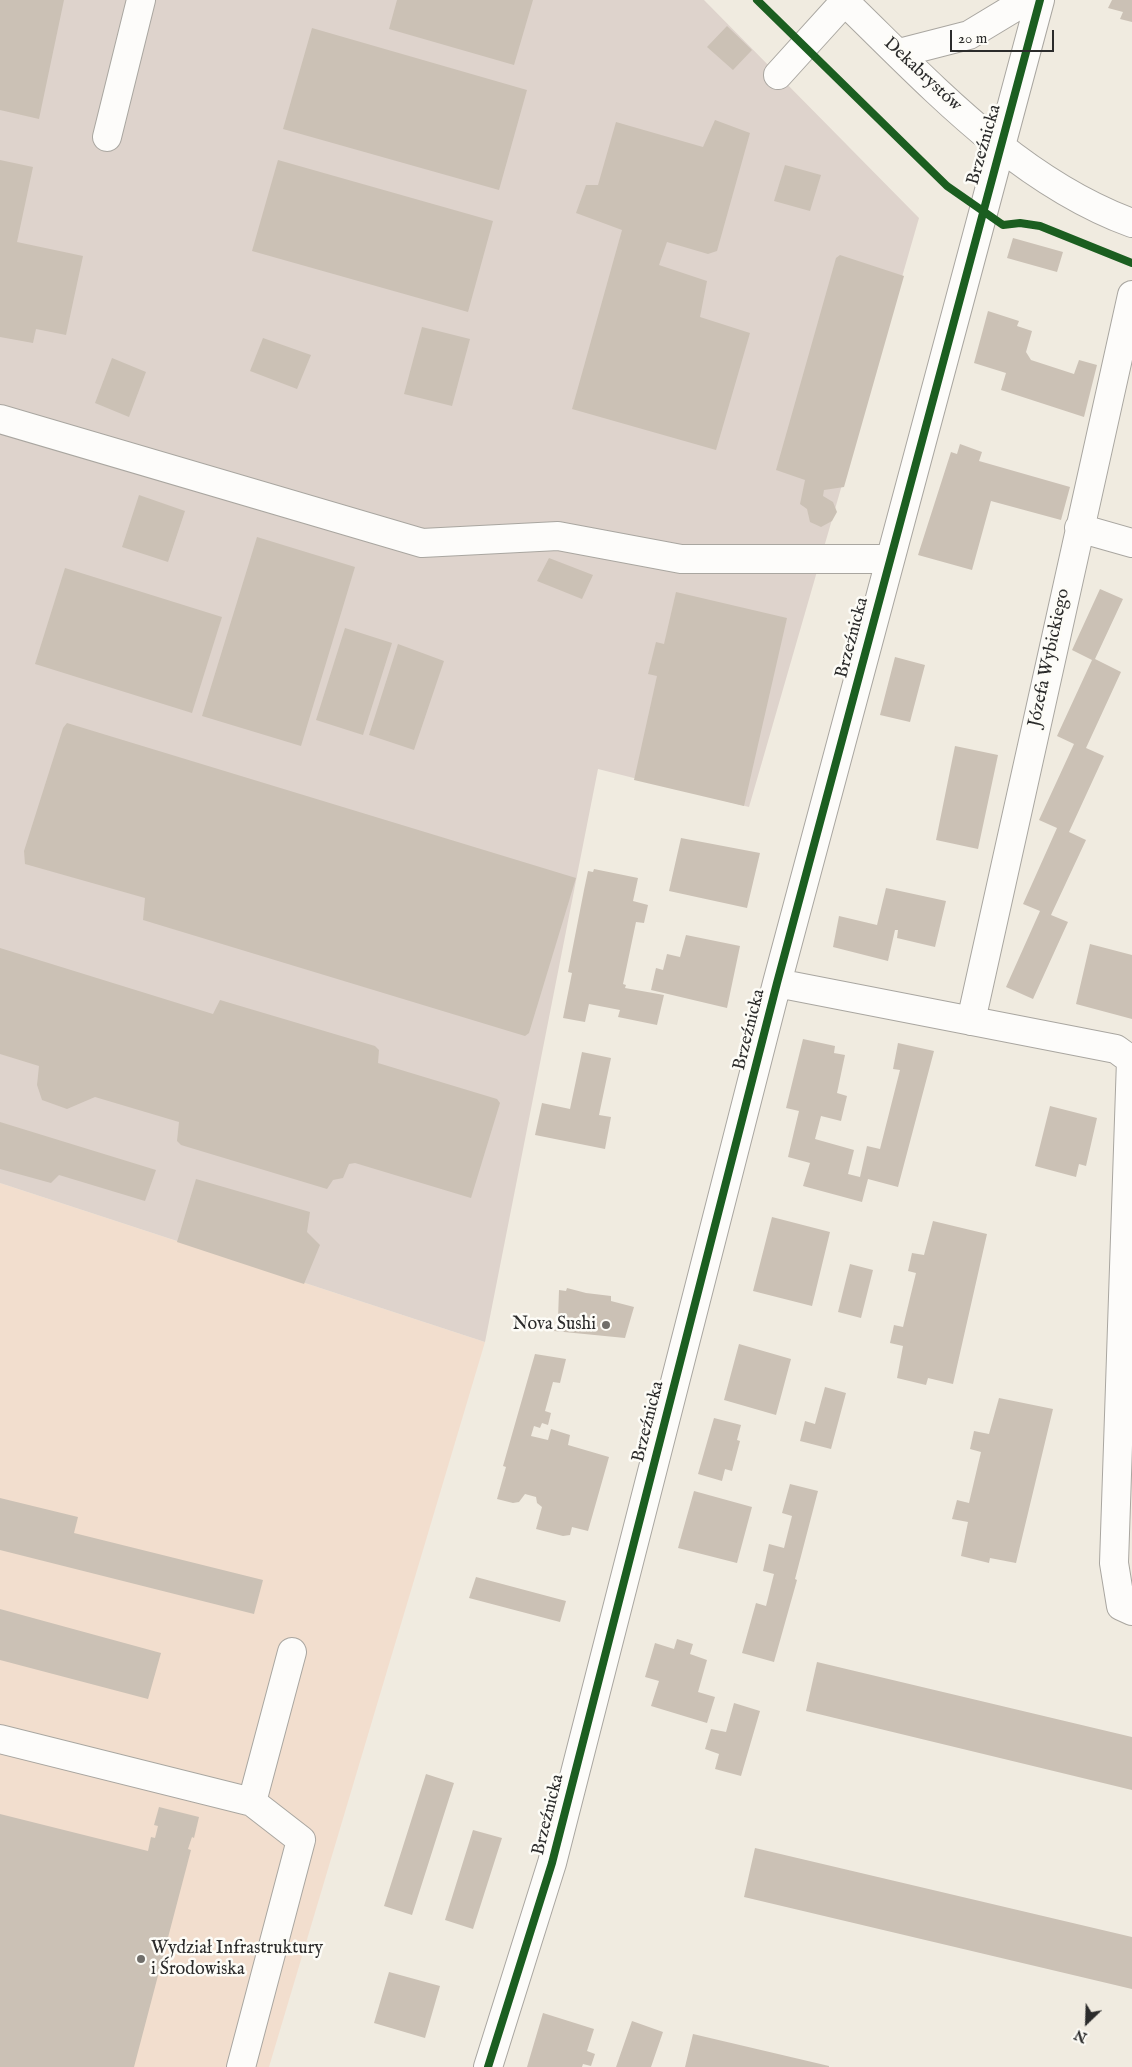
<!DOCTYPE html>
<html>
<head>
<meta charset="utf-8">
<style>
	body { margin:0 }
	#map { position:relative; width:1132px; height:2067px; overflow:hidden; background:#f0ebe0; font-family:"IM FELL English",serif }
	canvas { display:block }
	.north { position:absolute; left:1062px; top:1997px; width:50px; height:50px; -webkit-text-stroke:4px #fdfcf7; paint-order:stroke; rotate:204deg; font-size:14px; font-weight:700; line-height:20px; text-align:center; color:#2b2b2b }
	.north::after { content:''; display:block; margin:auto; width:18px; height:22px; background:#2b2b2b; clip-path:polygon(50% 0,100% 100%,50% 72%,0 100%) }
	.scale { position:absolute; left:950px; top:30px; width:104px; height:22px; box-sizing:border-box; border:2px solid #2b2b2b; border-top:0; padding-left:6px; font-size:15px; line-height:18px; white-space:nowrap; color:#2b2b2b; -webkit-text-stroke:4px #fdfcf7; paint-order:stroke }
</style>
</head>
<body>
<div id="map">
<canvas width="1132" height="2067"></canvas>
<div class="north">N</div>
<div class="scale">20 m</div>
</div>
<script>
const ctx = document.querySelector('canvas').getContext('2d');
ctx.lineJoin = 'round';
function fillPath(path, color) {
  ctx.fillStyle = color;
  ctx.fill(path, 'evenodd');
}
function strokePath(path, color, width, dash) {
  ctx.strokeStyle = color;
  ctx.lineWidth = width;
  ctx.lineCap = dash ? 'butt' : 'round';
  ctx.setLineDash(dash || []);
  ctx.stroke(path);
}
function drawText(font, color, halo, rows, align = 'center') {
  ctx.font = font + ' "IM FELL English",serif';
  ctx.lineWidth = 5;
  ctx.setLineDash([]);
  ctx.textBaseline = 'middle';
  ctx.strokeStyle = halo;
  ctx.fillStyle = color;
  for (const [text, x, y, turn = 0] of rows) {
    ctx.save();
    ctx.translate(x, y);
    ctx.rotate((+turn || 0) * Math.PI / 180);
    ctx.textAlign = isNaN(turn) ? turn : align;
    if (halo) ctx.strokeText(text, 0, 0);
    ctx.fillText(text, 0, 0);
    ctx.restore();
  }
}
fillPath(new Path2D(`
	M 0,1183 L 485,1342 L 269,2067 L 0,2067 Z`), '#f2dece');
fillPath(new Path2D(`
	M 0,0 L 704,0 L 919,218 L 749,807 L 598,769 L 485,1342 L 0,1183 Z`), '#ded3cc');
fillPath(new Path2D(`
	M 0,0 L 64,0 L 39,119 L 0,110 Z
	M 397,0 L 533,0 L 514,65 L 389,29 Z
	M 1112,0 L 1132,0 L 1132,22 L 1120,19 L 1123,12 L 1108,8 Z
	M 727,26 L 752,50 L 733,70 L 707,47 Z
	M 312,28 L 527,90 L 499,190 L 283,129 Z
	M 715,120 L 750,133 L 717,251 L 708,254 L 667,242 L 659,265 L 707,281 L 700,317 L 750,333 L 716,450 L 572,409 L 622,230 L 576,213 L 586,185 L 598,185 L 616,122 L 703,147 Z
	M 0,160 L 33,167 L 17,242 L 83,256 L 66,335 L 36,329 L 33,343 L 0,337 Z
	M 278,160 L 493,221 L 468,312 L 252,251 Z
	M 785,165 L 821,175 L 810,211 L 774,201 Z
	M 1013,238 L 1063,252 L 1057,272 L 1007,258 Z
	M 840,255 L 904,276 L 844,487 L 824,490 L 823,496 L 833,502 L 837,512 L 832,521 L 821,527 L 810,522 L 807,509 L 800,504 L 805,480 L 776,470 L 836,258 Z
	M 988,311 L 1019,321 L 1017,326 L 1032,331 L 1026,352 L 1031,360 L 1074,374 L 1079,360 L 1097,365 L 1084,417 L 1001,390 L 1006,373 L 974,363 Z
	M 422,327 L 470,339 L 452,406 L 404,394 Z
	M 263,338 L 311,355 L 297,389 L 250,371 Z
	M 112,358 L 146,372 L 129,417 L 95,403 Z
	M 960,444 L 982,452 L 979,461 L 1070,487 L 1061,520 L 991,501 L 972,570 L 918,555 L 951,452 L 957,454 Z
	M 139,495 L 185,511 L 168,562 L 122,547 Z
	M 257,537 L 355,567 L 301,746 L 202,716 Z
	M 549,558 L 593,575 L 582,599 L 537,581 Z
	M 65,568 L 222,617 L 192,713 L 35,664 Z
	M 1100,589 L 1123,599 L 1095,659 L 1121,672 L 1086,748 L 1104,756 L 1069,832 L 1086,840 L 1051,915 L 1068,922 L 1033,999 L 1006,987 L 1040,911 L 1023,904 L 1057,828 L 1039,820 L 1074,744 L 1057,736 L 1092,660 L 1072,650 Z
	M 676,592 L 787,618 L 744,806 L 634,780 L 657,676 L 648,674 L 656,642 L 664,644 Z
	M 345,628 L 392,643 L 363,735 L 316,720 Z
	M 398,644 L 444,661 L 414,750 L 369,735 Z
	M 895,657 L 925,665 L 910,722 L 880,715 Z
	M 67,723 L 576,878 L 529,1033 L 525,1036 L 143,920 L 145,898 L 25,864 L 24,851 L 63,728 Z
	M 955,746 L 998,755 L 978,849 L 936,840 Z
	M 681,838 L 760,853 L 747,908 L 669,891 Z
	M 594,869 L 638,878 L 633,901 L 648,905 L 644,923 L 636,922 L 623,984 L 626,985 L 625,988 L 664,995 L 657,1025 L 618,1017 L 620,1010 L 589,1004 L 585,1022 L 563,1018 L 572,973 L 568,972 L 584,890 L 588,871 L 593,872 Z
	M 886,888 L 946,901 L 935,947 L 897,938 L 898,930 L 895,930 L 888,961 L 833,947 L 839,916 L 877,925 Z
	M 686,935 L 740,946 L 727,1008 L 651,990 L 656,968 L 663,970 L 667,954 L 680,957 Z
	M 1090,944 L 1132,955 L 1132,1019 L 1076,1004 Z
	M 0,948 L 213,1014 L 220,1000 L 375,1046 L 379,1050 L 378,1063 L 497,1099 L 500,1103 L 471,1198 L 355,1163 L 349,1164 L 343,1178 L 333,1180 L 327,1189 L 181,1145 L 177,1141 L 179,1122 L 95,1097 L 67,1109 L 42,1100 L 37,1085 L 39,1066 L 0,1054 Z
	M 803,1039 L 835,1046 L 834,1053 L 845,1055 L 837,1093 L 847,1096 L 841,1121 L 821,1116 L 815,1139 L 854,1150 L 848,1174 L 860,1177 L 867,1146 L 880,1149 L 900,1070 L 893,1069 L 898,1043 L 934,1051 L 898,1187 L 868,1179 L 862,1202 L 803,1186 L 810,1163 L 788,1157 L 799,1111 L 786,1108 Z
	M 582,1052 L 611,1058 L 599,1115 L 611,1117 L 605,1149 L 535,1135 L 542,1103 L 570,1109 Z
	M 1050,1106 L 1097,1118 L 1086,1166 L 1079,1164 L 1076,1177 L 1035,1166 Z
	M 0,1122 L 156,1170 L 145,1201 L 59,1175 L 51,1183 L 0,1169 Z
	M 196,1179 L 310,1212 L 307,1232 L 320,1245 L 304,1284 L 177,1242 Z
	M 772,1217 L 830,1232 L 812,1306 L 753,1291 Z
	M 933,1221 L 987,1234 L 953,1384 L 928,1378 L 926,1385 L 897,1378 L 903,1346 L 890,1343 L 894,1325 L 903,1327 L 916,1273 L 908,1271 L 912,1253 L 924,1255 Z
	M 850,1264 L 873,1270 L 861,1318 L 838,1312 Z
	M 567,1288 L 586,1293 L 611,1296 L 611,1301 L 634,1307 L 625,1338 L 554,1331 L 558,1319 L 559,1290 L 566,1291 Z
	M 739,1344 L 791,1359 L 776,1415 L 724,1400 Z
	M 535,1354 L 566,1359 L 560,1383 L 553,1382 L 545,1411 L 551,1413 L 548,1425 L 542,1423 L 540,1428 L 534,1426 L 531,1436 L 548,1440 L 551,1429 L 570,1435 L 568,1445 L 609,1457 L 588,1531 L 572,1527 L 570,1535 L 563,1536 L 536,1529 L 542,1507 L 537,1503 L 536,1497 L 525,1494 L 519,1502 L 513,1503 L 497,1499 L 506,1467 L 503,1466 Z
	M 825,1387 L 846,1393 L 831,1449 L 800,1441 L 805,1421 L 815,1424 Z
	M 999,1398 L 1053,1409 L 1016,1563 L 990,1558 L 989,1563 L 961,1556 L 968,1522 L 952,1519 L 957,1500 L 969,1503 L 981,1452 L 970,1449 L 974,1431 L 989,1434 Z
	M 714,1418 L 741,1425 L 737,1440 L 740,1441 L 732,1471 L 725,1469 L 722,1481 L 698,1474 Z
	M 790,1484 L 818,1491 L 795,1579 L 797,1580 L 774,1662 L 742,1653 L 756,1603 L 766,1606 L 774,1574 L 763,1571 L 769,1544 L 784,1548 L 792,1516 L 782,1513 Z
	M 694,1491 L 752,1507 L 737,1563 L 678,1548 Z
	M 0,1498 L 78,1517 L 74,1533 L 263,1580 L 254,1614 L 0,1550 Z
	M 476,1577 L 566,1601 L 560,1622 L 469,1598 Z
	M 0,1609 L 161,1653 L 148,1699 L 0,1660 Z
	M 677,1639 L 693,1644 L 690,1654 L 707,1660 L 698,1692 L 715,1697 L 707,1723 L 651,1706 L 659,1681 L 645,1677 L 655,1643 L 674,1649 Z
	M 817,1662 L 1132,1737 L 1132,1790 L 806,1711 Z
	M 734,1703 L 760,1711 L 741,1776 L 715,1769 L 719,1754 L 705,1749 L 711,1729 L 726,1732 Z
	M 426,1774 L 454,1783 L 412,1915 L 384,1906 Z
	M 159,1807 L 199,1817 L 194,1838 L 192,1837 L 188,1849 L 191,1850 L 134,2067 L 0,2067 L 0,1814 L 148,1851 L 151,1837 L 155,1838 L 158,1826 L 154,1825 Z
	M 473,1830 L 502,1838 L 473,1929 L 445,1920 Z
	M 755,1848 L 1132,1937 L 1132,1989 L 744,1897 Z
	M 389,1972 L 440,1986 L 425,2038 L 374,2023 Z
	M 543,2013 L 594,2029 L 587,2051 L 595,2054 L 591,2066 L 583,2064 L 582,2067 L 527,2067 Z
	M 632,2021 L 663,2032 L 651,2067 L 616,2067 Z
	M 693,2034 L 829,2066 L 829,2067 L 685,2067 Z`), '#cbc1b5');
const minor = new Path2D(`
	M 843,0 C 929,83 1017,181 1132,223
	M 899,53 L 969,35 L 1027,0
	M 778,75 L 845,1
	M 107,137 L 141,0
	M 0,419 L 422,543 L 558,536 L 681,559 L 890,559
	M 1079,528 L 1132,543
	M 777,983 L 1116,1049 L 1131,1060 L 1114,1563 L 1121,1606 L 1132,1611
	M 971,1021 L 1132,295
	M 0,1739 L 252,1802
	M 241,2067 L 301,1840 L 252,1802 L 292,1652
	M 488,2067 L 552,1863 L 777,983 L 1040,0`);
strokePath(minor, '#a9a6a0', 30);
strokePath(minor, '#fdfcfa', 28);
strokePath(new Path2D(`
	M 757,0 L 947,186 L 1003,225 L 1020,223 L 1040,226 L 1132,263
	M 488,2067 L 552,1863 L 777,983 L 1040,0`), '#1b5e20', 8);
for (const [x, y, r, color] of [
	[606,1325,5,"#706e6a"],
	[141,1959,5,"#706e6a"]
]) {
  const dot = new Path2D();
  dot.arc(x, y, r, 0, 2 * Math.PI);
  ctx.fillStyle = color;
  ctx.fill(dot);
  strokePath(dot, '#fdfcf7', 2);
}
drawText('18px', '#2b2b2b', '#fdfcf7', [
	["Dekabrystów",922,75,43],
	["Brzeźnicka",985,145,-74],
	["Brzeźnicka",853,638,-75],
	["Józefa Wybickiego",1050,658,-78],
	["Brzeźnicka",750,1030,-76],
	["Brzeźnicka",649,1422,-76],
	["Brzeźnicka",549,1815,-76]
]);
drawText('18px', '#2b2b2b', '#fdfcf7', [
	["Nova Sushi",596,1325],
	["Wydział Infrastruktury",151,1949,"left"],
	["i Środowiska",151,1970,"left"]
], 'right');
</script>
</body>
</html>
